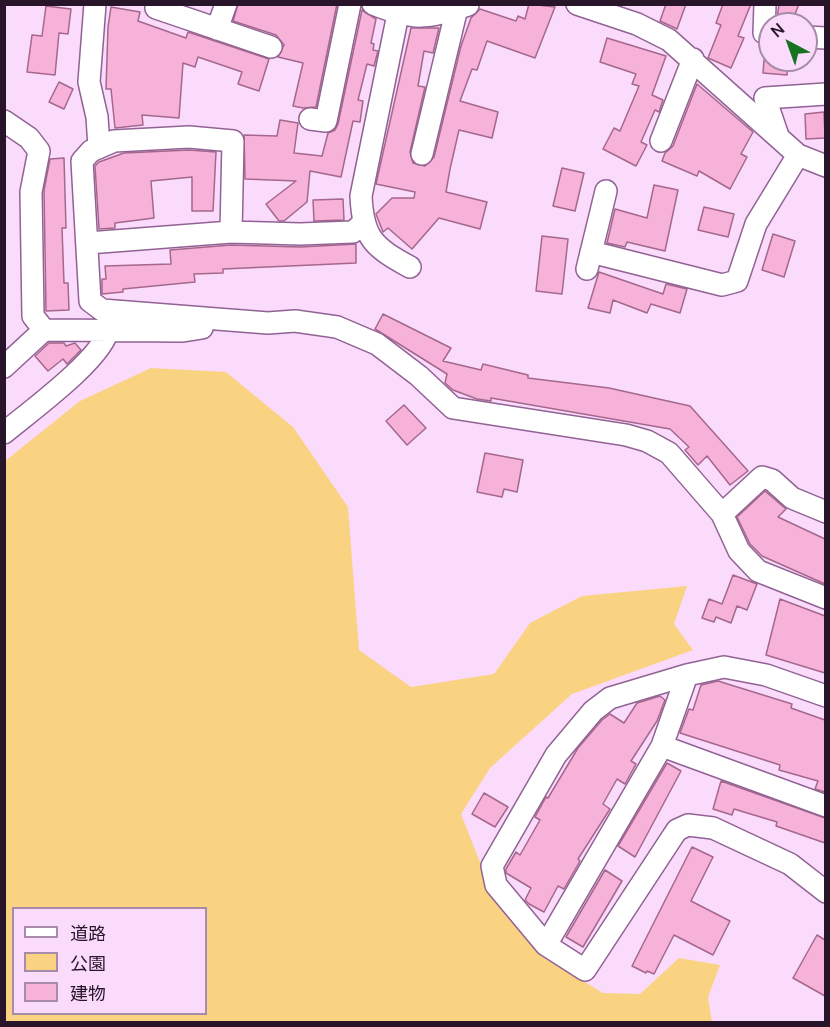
<!DOCTYPE html>
<html>
<head>
<meta charset="utf-8">
<style>
	body { margin:0 }
	#map { position:relative; width:830px; height:1027px; overflow:hidden; background:#fadbfc; font-family:Manrope,"Noto Sans JP",sans-serif }
	canvas { display:block }
	.frame { position:absolute; inset:0; border:6px solid #281529; pointer-events:none }
	.legend { position:absolute; left:12px; top:907px; width:195px; height:108px; box-sizing:border-box; background:#fadbfc; border:2px solid #a68ca8; margin:0; padding:8px 10px; list-style:none; font-size:18px; color:#281529 }
	.legend li { display:flex; align-items:center; gap:12px; height:30px }
	.legend b { width:30px; border:2px solid #a68ca8 }
	.north { position:absolute; left:758px; top:12px; width:60px; height:60px; box-sizing:border-box; background:#fadbfc; border:2px solid #a68ca8; border-radius:50%; rotate:319deg; font-size:16px; font-weight:700; line-height:24px; text-align:center; color:#281529 }
	.north::after { content:''; display:block; margin:auto; width:21px; height:27px; background:#15721f; clip-path:polygon(50% 0,100% 100%,50% 72%,0 100%) }
</style>
</head>
<body>
<div id="map">
<canvas width="830" height="1027"></canvas>
<div class="frame"></div>
<ul class="legend">
<li><b style="height:8px;background:#fff"></b>道路</li>
<li><b style="height:16px;background:#fad382"></b>公園</li>
<li><b style="height:16px;background:#f6b2d8"></b>建物</li>
</ul>
<div class="north">N</div>
</div>
<script>
const ctx = document.querySelector('canvas').getContext('2d');
ctx.lineJoin = 'round';
function fillPath(path, color) {
  ctx.fillStyle = color;
  ctx.fill(path, 'evenodd');
}
function strokePath(path, color, width, dash) {
  ctx.strokeStyle = color;
  ctx.lineWidth = width;
  ctx.lineCap = dash ? 'butt' : 'round';
  ctx.setLineDash(dash || []);
  ctx.stroke(path);
}
fillPath(new Path2D(`
	M 151,368 L 226,372 L 293,427 L 348,507 L 359,650 L 411,687 L 494,674 L 530,623 L 582,596 L 687,586 L 674,624 L 693,650 L 572,694 L 490,768 L 461,814 L 493,895 L 546,959 L 603,993 L 640,994 L 679,958 L 720,965 L 708,997 L 712,1022 L 5,1022 L 5,461 L 80,401 ZM 14,908 L 206,908 L 206,1014 L 14,1014 Z`), '#fad382');
const building = new Path2D(`
	M 238,4 L 337,4 L 316,107 L 303,108 L 293,106 L 303,63 L 278,57 L 284,45 L 276,35 L 233,21 Z
	M 529,4 L 555,7 L 535,58 L 487,41 L 477,70 L 472,69 L 460,101 L 498,112 L 492,138 L 459,130 L 450,169 L 446,192 L 487,202 L 480,229 L 439,218 L 412,249 L 388,228 L 383,232 L 376,214 L 392,198 L 414,198 L 415,192 L 376,184 L 411,28 L 439,28 L 433,53 L 424,51 L 418,86 L 425,87 L 410,152 L 413,163 L 425,166 L 434,157 L 461,46 L 471,18 L 480,9 L 516,21 L 518,16 L 525,19 Z
	M 666,4 L 686,4 L 677,29 L 660,21 Z
	M 723,4 L 751,4 L 738,36 L 744,38 L 731,68 L 708,58 L 721,25 L 716,23 Z
	M 779,4 L 799,4 L 791,24 L 777,20 Z
	M 46,6 L 71,9 L 68,34 L 59,33 L 55,75 L 27,72 L 32,35 L 42,36 Z
	M 111,7 L 140,12 L 138,21 L 186,38 L 188,32 L 269,59 L 259,91 L 238,84 L 242,72 L 198,57 L 195,67 L 183,63 L 179,118 L 142,115 L 143,125 L 115,128 L 111,89 L 106,89 L 108,27 Z
	M 362,10 L 376,19 L 371,43 L 374,44 L 373,50 L 378,51 L 374,66 L 367,64 L 358,100 L 363,101 L 360,122 L 353,121 L 341,177 L 310,171 L 307,202 L 284,221 L 279,221 L 266,204 L 296,181 L 245,179 L 244,135 L 277,136 L 280,120 L 298,123 L 294,153 L 322,156 L 328,133 L 335,130 L 338,124 Z
	M 607,38 L 666,56 L 652,95 L 663,100 L 659,112 L 655,110 L 641,142 L 647,145 L 636,166 L 603,149 L 614,128 L 620,131 L 639,86 L 632,84 L 636,74 L 600,62 Z
	M 764,60 L 788,60 L 787,75 L 763,73 Z
	M 59,82 L 73,89 L 64,109 L 49,102 Z
	M 697,84 L 753,132 L 741,154 L 747,157 L 730,189 L 699,171 L 697,176 L 662,161 L 665,153 L 673,146 Z
	M 824,112 L 825,138 L 806,139 L 805,114 Z
	M 189,150 L 216,152 L 213,211 L 192,211 L 192,177 L 151,181 L 154,218 L 115,223 L 115,228 L 99,229 L 95,166 L 99,162 L 124,153 Z
	M 64,158 L 66,228 L 62,228 L 64,283 L 68,283 L 69,310 L 46,311 L 44,190 L 50,159 Z
	M 562,168 L 584,173 L 575,211 L 553,206 Z
	M 654,185 L 678,190 L 665,251 L 627,242 L 625,247 L 607,243 L 615,209 L 647,218 Z
	M 343,199 L 344,220 L 314,221 L 313,200 Z
	M 704,207 L 734,214 L 728,237 L 698,230 Z
	M 773,234 L 795,241 L 784,277 L 762,270 Z
	M 542,236 L 568,239 L 562,294 L 536,291 Z
	M 356,244 L 356,263 L 223,269 L 223,273 L 194,274 L 195,282 L 123,289 L 123,292 L 102,294 L 102,279 L 106,279 L 105,266 L 171,264 L 170,250 L 231,245 L 300,247 Z
	M 599,272 L 663,294 L 666,284 L 687,289 L 680,313 L 651,304 L 647,313 L 613,300 L 610,313 L 588,308 Z
	M 383,314 L 451,348 L 443,361 L 481,370 L 483,364 L 528,375 L 528,378 L 609,388 L 690,406 L 748,471 L 730,485 L 707,456 L 698,465 L 685,450 L 689,447 L 670,429 L 491,398 L 491,401 L 477,399 L 453,390 L 445,383 L 447,374 L 375,329 Z
	M 49,343 L 64,343 L 66,346 L 75,343 L 81,350 L 67,364 L 63,359 L 48,371 L 35,356 Z
	M 404,405 L 426,428 L 407,445 L 386,421 Z
	M 485,453 L 523,460 L 517,492 L 504,489 L 502,497 L 477,492 Z
	M 765,491 L 786,509 L 778,517 L 825,539 L 825,584 L 762,556 L 750,544 L 737,517 Z
	M 733,575 L 757,584 L 747,610 L 737,606 L 731,623 L 716,617 L 714,622 L 702,618 L 709,599 L 722,604 Z
	M 780,599 L 825,616 L 825,673 L 766,655 Z
	M 718,681 L 792,704 L 791,708 L 825,720 L 825,792 L 815,789 L 818,781 L 779,770 L 780,765 L 680,733 L 689,709 L 693,710 L 701,685 Z
	M 660,696 L 665,700 L 657,721 L 631,761 L 636,764 L 625,784 L 617,779 L 603,804 L 610,809 L 578,859 L 580,861 L 564,889 L 558,886 L 544,912 L 529,904 L 525,900 L 531,888 L 506,873 L 506,869 L 516,852 L 520,855 L 540,820 L 535,817 L 546,797 L 548,798 L 578,748 L 602,720 L 610,714 L 624,723 L 637,703 Z
	M 667,763 L 681,771 L 635,857 L 618,846 Z
	M 721,781 L 825,818 L 825,843 L 776,826 L 777,822 L 734,809 L 732,815 L 713,809 Z
	M 484,793 L 508,807 L 495,827 L 472,814 Z
	M 692,847 L 713,857 L 691,901 L 730,921 L 713,955 L 674,935 L 654,974 L 647,971 L 646,973 L 632,966 Z
	M 605,870 L 622,881 L 583,947 L 566,937 Z
	M 817,935 L 825,940 L 825,996 L 793,978 Z`);
fillPath(building, '#f6b2d8');
strokePath(building, '#a5678c', 1.5);
const minor = new Path2D(`
	M 95,4 L 89,82 L 97,117 L 99,147
	M 373,4 C 415,21 426,19 468,5
	M 577,4 L 637,24 L 669,40 L 798,155 L 826,166
	M 765,4 L 764,33 L 770,34
	M 156,8 L 271,47
	M 398,14 L 361,196 C 363,239 374,247 410,267
	M 217,29 L 226,4
	M 806,37 L 826,38
	M 310,119 L 326,121 L 350,4
	M 4,121 L 29,138 L 39,151 L 31,192 L 33,316 L 44,330 L 183,331 L 202,328
	M 778,136 L 765,98 L 826,94
	M 661,141 L 693,59
	M 422,154 L 457,8
	M 231,232 L 233,141 L 189,137 L 114,141 L 91,151 L 82,161 L 90,301 L 102,310 L 268,323 L 295,321 L 337,327 L 377,344 L 419,376 L 453,408 L 626,435 L 647,441 L 669,453 L 722,514 L 739,551 L 758,571 L 826,598
	M 88,243 L 231,232 L 300,234 L 353,232 L 362,224
	M 591,252 L 722,285 L 737,281 L 756,224 L 798,155
	M 587,269 L 606,191
	M 4,367 L 44,330
	M 4,433 C 28,413 105,357 108,329
	M 722,514 L 762,477 L 772,480 L 792,498 L 826,512
	M 687,675 L 662,746 L 546,945 L 496,885 L 492,866 L 556,755 L 593,711 L 610,698 L 687,675 L 724,667 L 766,675 L 826,696
	M 662,746 L 826,806
	M 546,945 L 585,970 L 671,839 L 677,830 L 688,825 L 713,828 L 790,864 L 826,892`);
strokePath(minor, '#916294', 24);
strokePath(minor, '#fff', 21);
</script>
</body>
</html>
